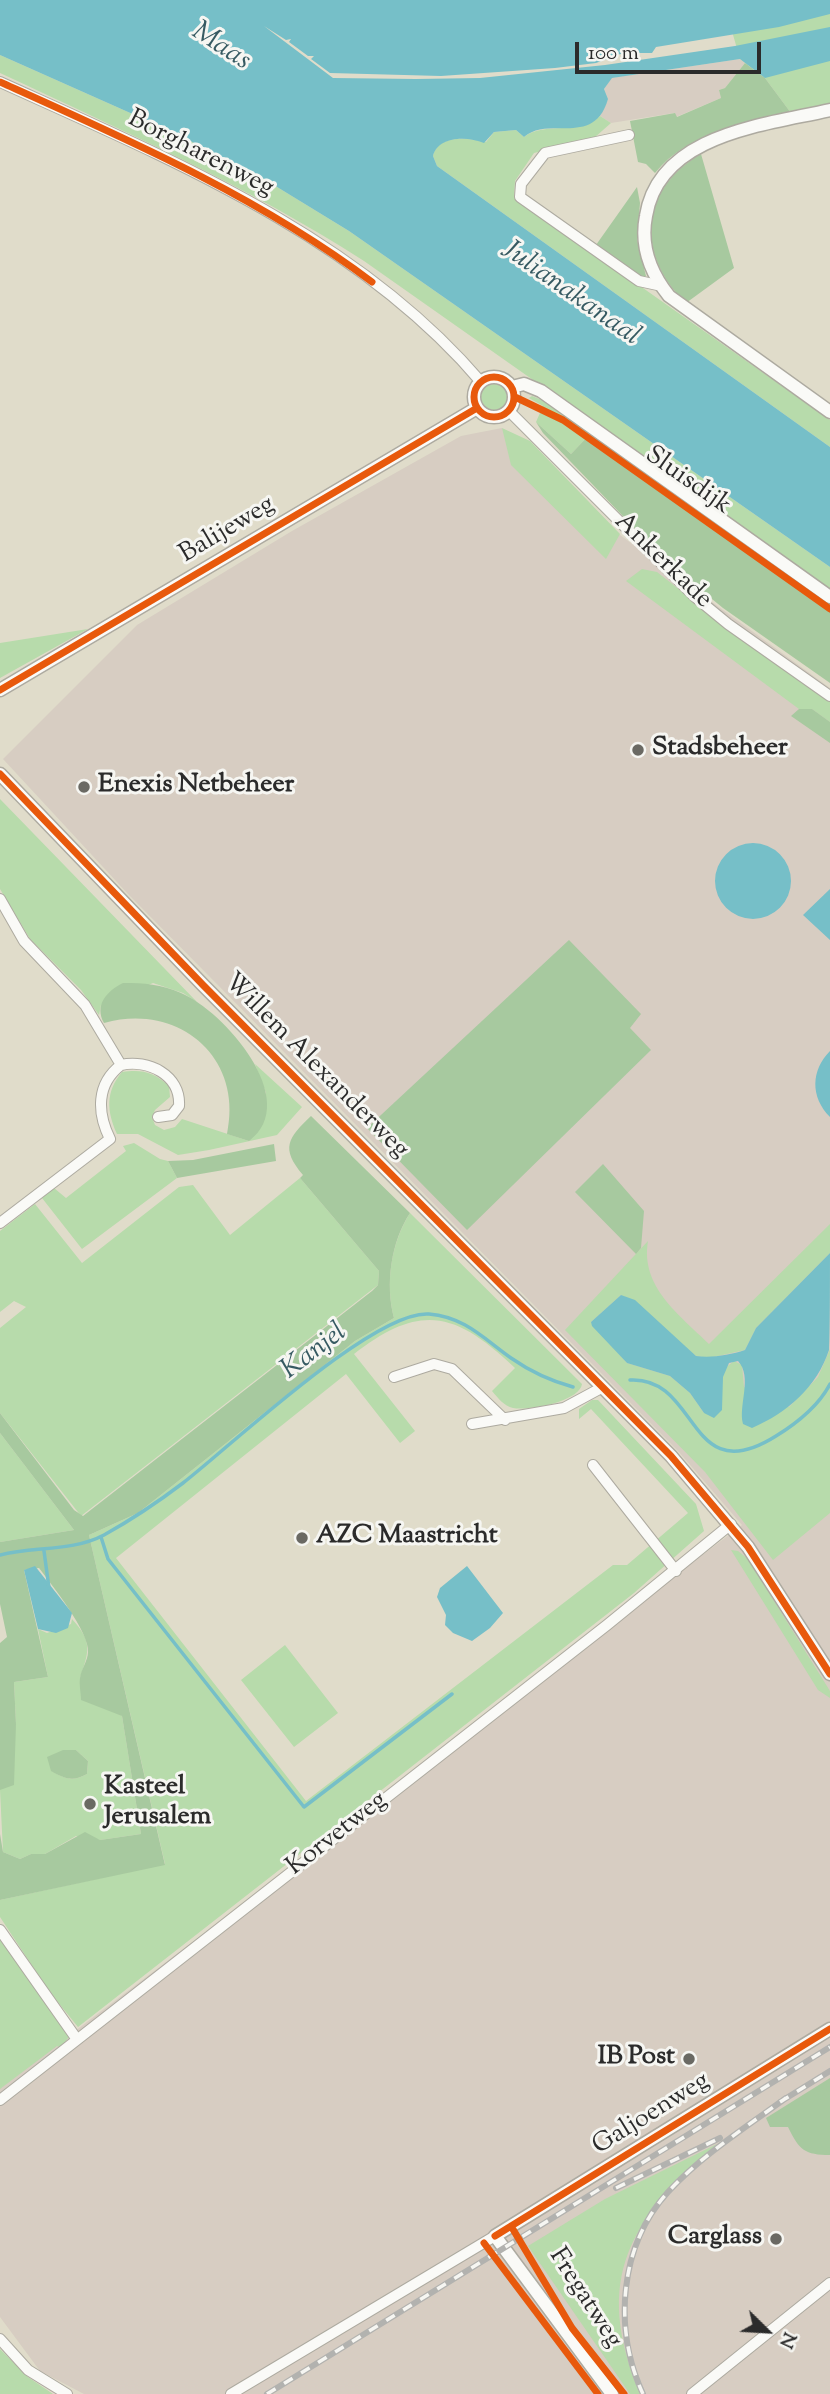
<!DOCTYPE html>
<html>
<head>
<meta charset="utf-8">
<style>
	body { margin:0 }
	#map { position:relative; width:830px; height:2394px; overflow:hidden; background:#e0dcca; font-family:"Sorts Mill Goudy",serif }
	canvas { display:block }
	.north { position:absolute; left:732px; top:2296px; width:70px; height:70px; -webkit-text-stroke:5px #f6f6f2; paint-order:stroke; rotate:114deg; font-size:19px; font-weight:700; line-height:28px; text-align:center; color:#2b2b2b }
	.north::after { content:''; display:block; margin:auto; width:24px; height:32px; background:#2b2b2b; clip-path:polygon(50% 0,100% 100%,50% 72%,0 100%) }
	.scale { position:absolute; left:575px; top:42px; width:186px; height:32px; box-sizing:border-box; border:4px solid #2b2b2b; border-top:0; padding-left:9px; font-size:21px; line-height:24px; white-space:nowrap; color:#2b2b2b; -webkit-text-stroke:5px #f6f6f2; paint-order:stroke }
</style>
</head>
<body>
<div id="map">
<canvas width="830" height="2394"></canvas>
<div class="north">N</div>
<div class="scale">100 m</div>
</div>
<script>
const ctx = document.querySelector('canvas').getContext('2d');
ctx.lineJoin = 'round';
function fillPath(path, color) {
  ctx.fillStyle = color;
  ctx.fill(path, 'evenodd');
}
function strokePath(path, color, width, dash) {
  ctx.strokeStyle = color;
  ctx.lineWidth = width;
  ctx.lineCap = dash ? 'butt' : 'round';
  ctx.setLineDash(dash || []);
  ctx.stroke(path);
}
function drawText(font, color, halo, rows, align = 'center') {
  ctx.font = font + ' "Sorts Mill Goudy",serif';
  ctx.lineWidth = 6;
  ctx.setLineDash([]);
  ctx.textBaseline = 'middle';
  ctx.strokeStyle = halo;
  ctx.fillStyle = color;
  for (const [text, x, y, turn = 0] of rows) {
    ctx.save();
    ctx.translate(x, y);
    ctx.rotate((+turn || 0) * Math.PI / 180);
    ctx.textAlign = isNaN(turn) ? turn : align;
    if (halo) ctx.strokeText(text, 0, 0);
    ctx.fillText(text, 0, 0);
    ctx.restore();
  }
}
fillPath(new Path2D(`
	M 740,59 L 745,63 L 725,88 L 719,90 L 721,98 L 676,117 L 674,113 L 611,123 L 600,116 L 608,99 L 604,89 L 611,78 Z
	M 502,428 L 620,535 L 830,688 L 830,2394 L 84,2394 L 40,2371 L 0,2317 L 0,2088 L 742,1525 L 678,1451 L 128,894 L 3,759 L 137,625 L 292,531 L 461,436 Z`), '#d7cdc2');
fillPath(new Path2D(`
	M 723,0 L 830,0 L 830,104 L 791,113 L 765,78 L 740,59 Z
	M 0,55 L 173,132 L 264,179 L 349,231 L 830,567 L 830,589 L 364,261 C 249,187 124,131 0,73 Z
	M 600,116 L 611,123 L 594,138 L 534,153 L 515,181 L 514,197 L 830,420 L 830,447 L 437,166 L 433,156 C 438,134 468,138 486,142 L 494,132 L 516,130 L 524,137 C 545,121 579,136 600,116 Z
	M481 397a13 13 0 1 1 26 0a13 13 0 1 1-26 0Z
	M 532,396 L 547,402 L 590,434 L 571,454 L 536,422 L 543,406 L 529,398 Z
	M 502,428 L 530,441 L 620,534 L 606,559 L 511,465 Z
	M 642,569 L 657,572 L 731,630 L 830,699 L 830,722 L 812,709 L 799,709 L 626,581 Z
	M 88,629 L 0,678 L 0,643 Z
	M 0,799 L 197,1002 L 183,993 L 153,983 L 101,1005 L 99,1015 L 81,990 L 30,939 L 0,889 Z
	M 255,1064 L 302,1107 L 277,1135 L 209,1150 L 178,1155 L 138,1134 L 117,1134 C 107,1112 105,1092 122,1072 C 142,1069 154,1072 169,1086 L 170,1097 L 155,1110 L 152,1117 L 155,1125 L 164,1130 L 175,1127 L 182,1119 L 249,1141 L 266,1093 Z
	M 134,1143 L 160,1159 L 168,1161 L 177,1178 L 82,1249 L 42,1198 L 54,1188 L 66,1198 L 126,1151 L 123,1146 Z
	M 300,1178 L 379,1271 L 378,1285 L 81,1516 L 0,1413 L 0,1328 L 26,1307 L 14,1301 L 0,1312 L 0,1231 L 35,1204 L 82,1263 L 179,1187 L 193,1185 L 230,1235 Z
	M 410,1213 L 582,1384 C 580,1401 530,1411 513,1408 C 504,1406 498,1398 492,1391 L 515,1368 C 456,1312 421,1302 354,1354 L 415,1431 L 400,1443 L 346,1374 L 116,1558 L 306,1801 L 613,1565 L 627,1565 L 688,1513 L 591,1409 L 579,1419 L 579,1409 L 592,1400 L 598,1400 L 696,1504 L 704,1531 L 634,1593 L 78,2027 L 48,1990 L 0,1917 L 0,1900 L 165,1864 L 89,1535 L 138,1513 L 355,1341 L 394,1318 C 385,1283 391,1243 410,1213 Z
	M 830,1224 L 830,1253 L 756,1328 L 745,1350 L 709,1358 L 696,1356 L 621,1295 L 591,1322 L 627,1363 L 670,1376 L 690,1393 L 704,1413 L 724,1369 L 734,1361 L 742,1365 L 744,1387 L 789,1407 L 818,1377 L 830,1349 L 830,1513 L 773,1560 L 705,1472 L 565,1330 L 648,1241 C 640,1287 680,1315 709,1344 Z
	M 0,1433 L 74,1530 L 0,1542 Z
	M 731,1550 L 738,1551 L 748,1559 L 830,1691 L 830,1698 L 818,1690 Z
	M 72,1619 C 93,1642 89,1651 80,1678 L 122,1716 L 141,1834 L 100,1840 L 76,1836 L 45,1854 L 31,1854 L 20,1859 L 3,1852 L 0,1790 L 16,1724 L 14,1682 L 48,1677 L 38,1629 L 47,1633 L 71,1624 ZM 76,1750 L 88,1761 L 87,1774 C 73,1782 65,1779 52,1771 Z
	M 285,1645 L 338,1713 L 294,1747 L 241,1680 Z
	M 0,1935 L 70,2035 L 61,2048 L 57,2046 L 0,2089 Z
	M 717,2144 C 630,2220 592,2278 640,2394 L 630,2394 L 528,2246 L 605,2199 Z
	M 0,2349 L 28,2377 L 53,2394 L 0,2394 Z`), '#b7dbab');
fillPath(new Path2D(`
	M 745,63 L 765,78 L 791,113 C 743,124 688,132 655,173 L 646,164 L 638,162 L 630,121 L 675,113 L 677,117 L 721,98 L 719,90 L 725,88 Z
	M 701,154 L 734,268 L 686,303 C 636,256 639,189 701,154 Z
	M 637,187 L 640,203 L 637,240 L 646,276 L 643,278 L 596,245 Z
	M 536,422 L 571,454 L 590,434 L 830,603 L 830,683 L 723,608 L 669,564 L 543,433 Z
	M 799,709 L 812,709 L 830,722 L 830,743 L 791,716 Z
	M 569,940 L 641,1014 L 630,1028 L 651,1050 L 467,1230 L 367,1128 Z
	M 123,983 C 144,983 161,984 181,993 C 224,1011 303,1101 249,1141 L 227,1134 C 244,1057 178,1002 104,1023 C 94,1005 107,991 123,983 Z
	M 311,1116 L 410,1213 C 391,1242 385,1284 394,1318 L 355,1341 L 138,1513 L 89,1535 L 165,1865 L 0,1900 L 0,1834 L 3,1852 L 20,1859 L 31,1854 L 45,1854 L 85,1832 L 100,1840 L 141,1834 L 122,1716 L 81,1700 C 81,1693 79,1685 80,1678 C 81,1669 88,1661 88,1652 C 90,1633 52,1585 39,1568 L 24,1570 L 48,1677 L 14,1682 L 16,1724 L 14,1785 L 0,1790 L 0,1643 L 7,1637 L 0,1604 L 0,1542 L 74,1530 L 0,1433 L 0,1413 L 74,1510 L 83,1516 L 372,1291 L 378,1285 L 379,1271 L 300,1178 L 303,1175 C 280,1148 288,1138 311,1116 Z
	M 274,1144 L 276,1161 L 177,1178 L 168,1161 L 193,1160 Z
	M 603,1164 L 644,1211 L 641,1248 L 636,1254 L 575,1192 Z
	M 63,1750 L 76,1750 L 88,1761 L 87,1774 C 73,1782 65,1779 51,1771 L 47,1757 Z
	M 830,2078 L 830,2155 C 805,2155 799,2150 788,2127 L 770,2127 L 766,2118 Z`), '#a7c99f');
fillPath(new Path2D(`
	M 0,0 L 830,0 L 830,14 L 779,27 L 656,47 L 652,53 L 623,53 L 596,63 L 555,68 L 441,76 L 330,73 L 311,59 L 314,56 L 308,56 L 289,42 L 291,39 L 286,40 L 264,26 L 333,78 L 416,79 L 480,78 L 605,65 L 735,46 L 830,27 L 830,61 L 765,78 L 740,59 L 612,78 L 604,89 L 608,99 C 594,148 549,115 524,137 L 516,130 L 494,132 L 484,143 C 467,136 438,136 433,156 L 437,166 L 830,447 L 830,567 L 349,231 L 264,179 L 173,132 L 0,55 Z
	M715 881a38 38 0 1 1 76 0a38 38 0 1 1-76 0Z
	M 830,889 L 830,940 L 803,915 Z
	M 830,1051 L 830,1117 C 810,1097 811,1070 830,1051 Z
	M 830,1253 C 830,1273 830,1336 829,1350 C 817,1387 787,1413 752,1428 L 743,1424 C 738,1405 753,1377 738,1361 L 729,1363 L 723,1377 L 722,1410 L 714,1418 L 704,1413 L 690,1393 L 670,1376 L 627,1363 L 592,1326 L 591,1322 L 621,1295 L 635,1300 L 696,1356 C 712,1358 730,1355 745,1350 L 756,1328 Z
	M 35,1566 L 72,1613 L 68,1628 L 56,1633 L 38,1629 L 24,1570 Z
	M 467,1566 L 503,1613 L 490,1628 L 472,1641 L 453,1633 L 445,1625 L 446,1615 L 437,1597 L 440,1588 Z`), '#76bfc8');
strokePath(new Path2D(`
	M 630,1380 C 700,1376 687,1492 776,1436 C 797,1423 818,1407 830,1384
	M 101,1537 L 108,1559 L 304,1807 L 452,1694
	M 44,1551 L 49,1588
	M 0,1555 C 33,1546 72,1552 104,1535 C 131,1520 158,1502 183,1483 C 232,1445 374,1310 429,1314 C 465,1317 484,1339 511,1358 C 531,1372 551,1381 573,1387`), '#76bfc8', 3.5);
const minor = new Path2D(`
	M 0,82 C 170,159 357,236 481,382
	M 629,135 L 545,153 L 521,184 L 520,197 L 639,281 L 662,286
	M 509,411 L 694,596 L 728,624 L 830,696
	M 0,899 L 24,941 L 85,1005 L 121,1065
	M 0,1223 L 110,1139 C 97,1113 96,1084 121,1065 C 148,1059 181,1075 179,1106 L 172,1115 L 158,1117
	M 394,1377 L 434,1364 L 452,1369 L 505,1420
	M 472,1424 L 564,1408 L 603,1387
	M 593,1465 L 676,1571
	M 0,1930 L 76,2038
	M 0,2100 L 607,1625 L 731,1524
	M 0,2339 L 28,2370 L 67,2394
	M 231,2394 L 495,2236
	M 692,2394 L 830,2283`);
const tertiary = new Path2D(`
	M 830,110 C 765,125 659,134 646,216 C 640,246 650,272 669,296 L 830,412
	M474 397a20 20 0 1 1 40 0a20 20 0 1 1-40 0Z
	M 512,387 L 524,384 L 541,391 L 830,597
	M 0,690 L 477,408
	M 0,774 L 203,985 L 671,1456 L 748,1547 L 830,1674
	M 612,2394 L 495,2236 L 830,2029`);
strokePath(minor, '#adaaa0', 12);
strokePath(tertiary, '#adaaa0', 15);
strokePath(minor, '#fafaf7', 10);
strokePath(tertiary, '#fafaf7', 12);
const rail = new Path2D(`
	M 780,2102 L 830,2071
	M 616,2188 L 720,2138
	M 267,2394 L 830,2047
	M 643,2394 C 613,2329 619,2246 668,2192 C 702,2155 746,2127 786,2098`);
strokePath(rail, '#b2b2af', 6);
strokePath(rail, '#f6f6f2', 3.5, [10]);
strokePath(new Path2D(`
	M 0,82 C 129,140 259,197 372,282
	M474 397a20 20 0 1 1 40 0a20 20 0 1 1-40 0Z
	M 515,397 L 563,420 L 830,609
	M 0,690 L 477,408
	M 0,774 L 203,985 L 671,1456 L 748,1547 L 830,1674
	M 511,2226 L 572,2328 L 624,2394
	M 495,2236 L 830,2029
	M 484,2243 L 598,2394`), '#e8590c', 7);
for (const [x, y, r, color] of [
	[638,750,7,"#6a6963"],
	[84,787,7,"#6a6963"],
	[302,1538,7,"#6a6963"],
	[90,1804,7,"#6a6963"],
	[689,2059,7,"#6a6963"],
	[776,2239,7,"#6a6963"]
]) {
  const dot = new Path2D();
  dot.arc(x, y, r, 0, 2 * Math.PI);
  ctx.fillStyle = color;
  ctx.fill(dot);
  strokePath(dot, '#f6f6f2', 2.5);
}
drawText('26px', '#2b2b2b', '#f6f6f2', [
	["Borgharenweg",200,155,27],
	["Sluisdijk",687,482,35],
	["Balijeweg",228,531,-31],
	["Ankerkade",662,562,44],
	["Willem Alexanderweg",315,1067,45],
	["Korvetweg",338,1835,-38],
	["Galjoenweg",652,2115,-32],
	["Fregatweg",584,2299,57]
]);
drawText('bold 26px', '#2b2b2b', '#f6f6f2', [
	["Stadsbeheer",652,750],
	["Enexis Netbeheer",98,787],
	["AZC Maastricht",316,1538],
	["Kasteel",104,1789],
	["Jerusalem",104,1819],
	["IB Post",675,2059,"right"],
	["Carglass",762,2239,"right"]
], 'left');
drawText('italic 28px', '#365a62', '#f6f6f2', [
	["Maas",220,48,33],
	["Julianakanaal",570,295,35],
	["Kanjel",315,1353,-37]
]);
</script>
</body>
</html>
